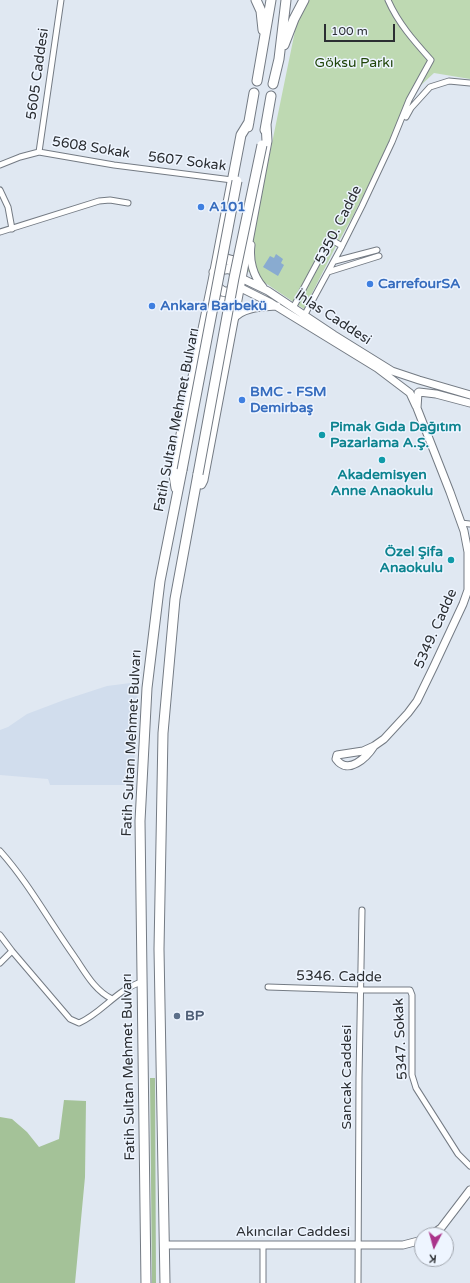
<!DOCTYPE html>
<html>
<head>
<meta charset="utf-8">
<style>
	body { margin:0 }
	#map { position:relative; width:470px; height:1283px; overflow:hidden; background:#e0e8f2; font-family:"Varela Round",sans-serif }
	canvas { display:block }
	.north { position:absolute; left:414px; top:1227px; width:40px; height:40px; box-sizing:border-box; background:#eef5ff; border:1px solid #a0a5ad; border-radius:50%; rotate:186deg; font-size:11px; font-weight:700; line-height:16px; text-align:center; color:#2b2e32 }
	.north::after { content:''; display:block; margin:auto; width:14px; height:18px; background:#aa348b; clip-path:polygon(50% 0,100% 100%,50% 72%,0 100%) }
	.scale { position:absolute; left:324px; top:24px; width:71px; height:18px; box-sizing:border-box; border:2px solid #2b2e32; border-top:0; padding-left:5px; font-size:12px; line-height:14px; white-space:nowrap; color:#2b2e32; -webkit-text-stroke:3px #eef5ff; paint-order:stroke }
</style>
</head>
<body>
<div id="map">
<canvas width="470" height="1283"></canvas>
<div class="north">K</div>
<div class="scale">100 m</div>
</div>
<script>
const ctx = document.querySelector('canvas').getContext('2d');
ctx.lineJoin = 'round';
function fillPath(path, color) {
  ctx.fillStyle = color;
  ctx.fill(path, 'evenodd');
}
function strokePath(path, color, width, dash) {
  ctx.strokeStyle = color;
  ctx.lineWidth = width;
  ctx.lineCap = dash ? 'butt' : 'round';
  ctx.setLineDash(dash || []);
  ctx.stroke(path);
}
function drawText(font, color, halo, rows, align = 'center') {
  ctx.font = font + ' "Varela Round",sans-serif';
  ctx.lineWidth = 3;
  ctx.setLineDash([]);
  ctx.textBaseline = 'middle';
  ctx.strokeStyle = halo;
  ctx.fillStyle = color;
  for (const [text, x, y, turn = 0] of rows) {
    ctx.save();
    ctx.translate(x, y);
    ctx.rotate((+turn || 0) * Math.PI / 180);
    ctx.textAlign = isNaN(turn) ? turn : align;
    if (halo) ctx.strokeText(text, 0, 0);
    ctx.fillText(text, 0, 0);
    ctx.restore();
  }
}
fillPath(new Path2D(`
	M 138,682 L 133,785 L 50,785 L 48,779 L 0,775 L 0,730 L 8,727 L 27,714 L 64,700 L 107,686 Z`), '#d1dded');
fillPath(new Path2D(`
	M 309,0 L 470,0 L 470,79 L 434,73 L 408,97 L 381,160 L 353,216 L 335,248 L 304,309 L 246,270 L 296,26 L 302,11 Z`), '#bed9b2');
fillPath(new Path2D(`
	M 150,1078 L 155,1078 L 156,1283 L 152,1283 Z
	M 64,1100 L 86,1101 L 85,1177 L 75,1283 L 0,1283 L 0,1117 L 12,1119 L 27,1132 L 39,1147 L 59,1139 Z`), '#a4c298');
fillPath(new Path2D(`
	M 276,254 L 283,259 L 281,263 L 284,265 L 278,276 L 263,267 L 270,256 L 274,258 Z`), '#89abd0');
const street = new Path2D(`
	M 406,117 L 411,108 L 430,87 L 449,81 L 470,83
	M 39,152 L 61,0
	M 0,165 L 20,157 L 39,152 L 114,165 L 232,180
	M 0,190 L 8,207 L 12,229
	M 0,232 L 99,201 L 110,200 L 128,203
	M 335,261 L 377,250
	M 328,272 L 379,256
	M 293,308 L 330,239 L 342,246
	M 304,316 L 342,246 L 362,206 L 392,142 L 409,100 L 431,60 C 414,41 398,23 388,0
	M 461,523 L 470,524
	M 0,851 C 28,882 49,921 74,956 C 85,972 94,990 112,999
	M 0,935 L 12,951 L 70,1019 L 79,1023 C 102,1013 117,989 142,982
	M 0,963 L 12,951
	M 268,987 L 360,990 L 410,990 L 412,995 L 412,1075 L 416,1088 L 458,1154 L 470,1166
	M 263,1283 L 263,1245
	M 358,1283 L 359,1078 L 362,910`);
const secondary = new Path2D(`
	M 251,245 C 249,260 253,276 263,287
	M 241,278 L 268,291 L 334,335 L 392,371 L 419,380 L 470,395
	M 239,287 L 271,303 L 377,368 L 410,393 L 416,406
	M 233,320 C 241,307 263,307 277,306
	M 419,392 L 436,394 L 470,403
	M 374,746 C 367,757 348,776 336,759 L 337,755 L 363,751 L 374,746 L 384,739 L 408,713 L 417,701 L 434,666 L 463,604 L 468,590 L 468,552 L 464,531 L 450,492 L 417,408 L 418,393
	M 431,1235 L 441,1228 L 470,1190
	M 164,1245 L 403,1245 L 422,1240`);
const highway = new Path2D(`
	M 256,0 L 261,11 L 263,30
	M 284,45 L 294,19 L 304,0
	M 257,81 L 271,0
	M 273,84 L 279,59 L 286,0
	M 248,127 L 254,93
	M 265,130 L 271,96
	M 219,251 C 224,261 236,264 244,256
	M 214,272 C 226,268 231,266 240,277
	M 214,282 C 221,293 226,295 238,288
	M 209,305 C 218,298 228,300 233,310
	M 201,484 L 203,480 L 267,141 L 266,124
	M 176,488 L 174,475 L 179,444 L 213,281 L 241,135 L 249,122
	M 146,1283 L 140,821 L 147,688 L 160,581 L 182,470
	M 165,1283 L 159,949 L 163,733 L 175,599 L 198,474`);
strokePath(street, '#747b84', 7);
strokePath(secondary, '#747b84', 9);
strokePath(highway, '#747b84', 11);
strokePath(street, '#fff', 5);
strokePath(secondary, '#fff', 7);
strokePath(highway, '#fff', 9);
const highwayBridge = new Path2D(`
	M 182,470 L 237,181
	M 198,474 L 234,278 L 262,145`);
strokePath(highwayBridge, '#747b84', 11, []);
strokePath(highwayBridge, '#fff', 9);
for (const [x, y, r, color] of [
	[201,207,4,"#3f7fe0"],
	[370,284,4,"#3f7fe0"],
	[152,306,4,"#3f7fe0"],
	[242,400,4,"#3f7fe0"],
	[322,435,4,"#0f9aa8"],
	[382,460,4,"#0f9aa8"],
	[451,560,4,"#0f9aa8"],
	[177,1016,4,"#5c6f8a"]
]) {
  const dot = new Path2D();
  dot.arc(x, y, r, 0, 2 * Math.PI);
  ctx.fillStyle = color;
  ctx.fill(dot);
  strokePath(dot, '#eef5ff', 1.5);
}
drawText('14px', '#204509', '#eef5ff', [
	["Göksu Parkı",354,63]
]);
drawText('14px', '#2b2e32', '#eef5ff', [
	["5605 Caddesi",38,74,-82],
	["5608 Sokak",91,148,9],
	["5607 Sokak",187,162,7],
	["5350. Cadde",339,225,-63],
	["İhlas Caddesi",333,318,33],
	["Fatih Sultan Mehmet Bulvarı",177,420,-79],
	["5349. Cadde",436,629,-66],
	["Fatih Sultan Mehmet Bulvarı",132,743,-87],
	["5346. Cadde",339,977,1],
	["5347. Sokak",401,1039,-93],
	["Fatih Sultan Mehmet Bulvarı",129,1067,-91],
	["Sancak Caddesi",347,1077,-90],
	["Akıncılar Caddesi",293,1232]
]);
drawText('bold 14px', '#366cbe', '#eef5ff', [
	["A101",209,207],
	["CarrefourSA",378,284],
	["Ankara Barbekü",160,306],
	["BMC - FSM",250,392],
	["Demirbaş",250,408]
], 'left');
drawText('bold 14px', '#0d838f', '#eef5ff', [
	["Pimak Gıda Dağıtım",330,427],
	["Pazarlama A.Ş.",330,443],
	["Akademisyen",382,475,"center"],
	["Anne Anaokulu",382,491,"center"],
	["Özel Şifa",443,552,"right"],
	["Anaokulu",443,568,"right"]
], 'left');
drawText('bold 14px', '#4e5e75', '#eef5ff', [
	["BP",185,1016]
], 'left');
</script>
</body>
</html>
